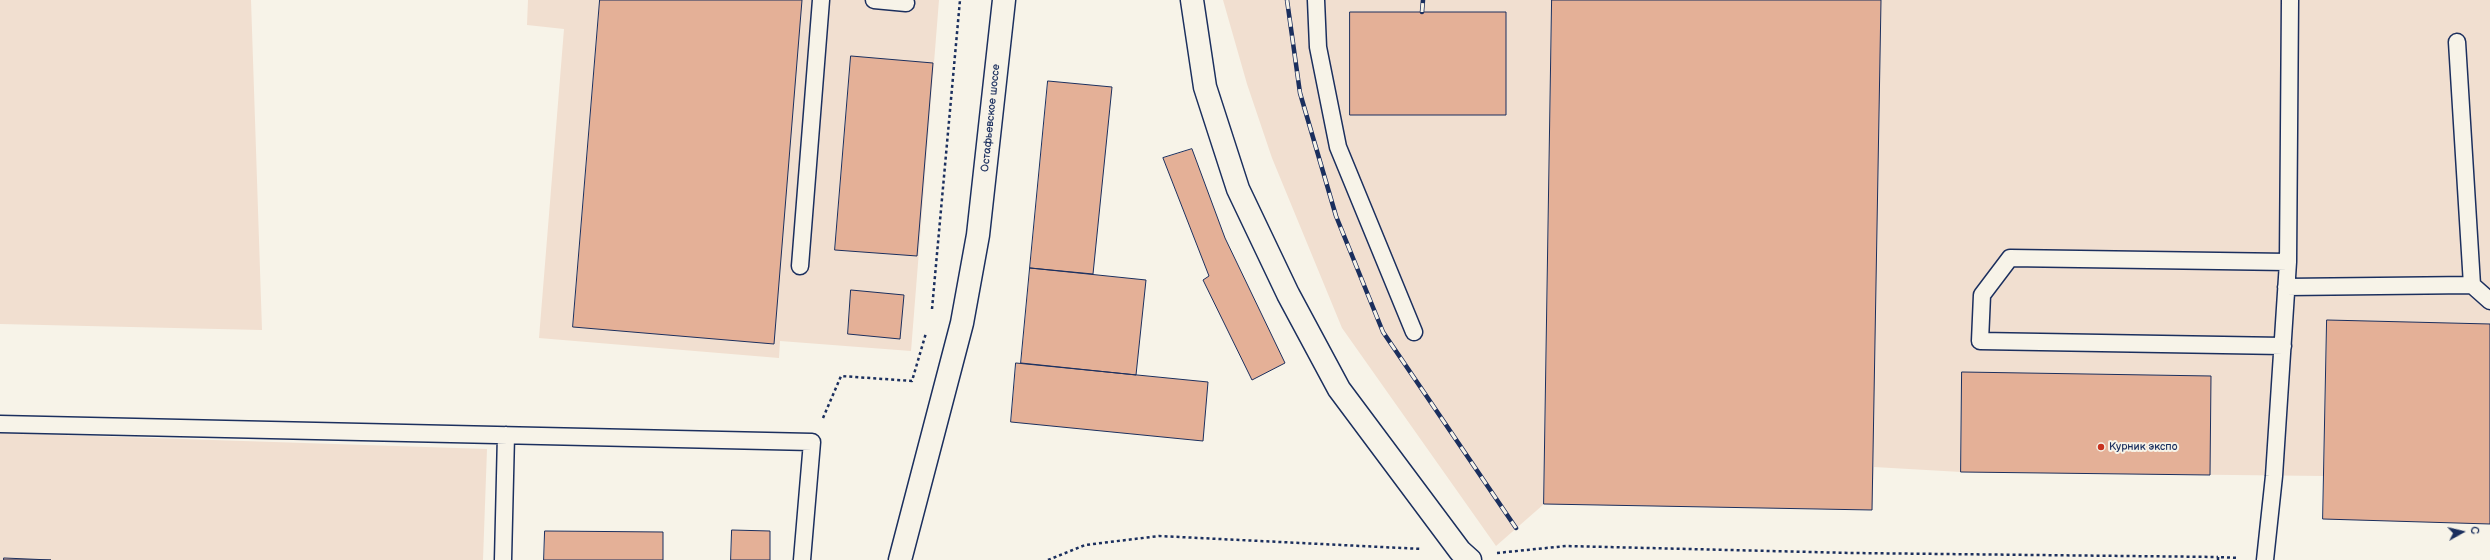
<!DOCTYPE html>
<html>
<head>
<meta charset="utf-8">
<style>
	body { margin:0 }
	#map { position:relative; width:2490px; height:560px; overflow:hidden; background:#f7f3e8; font-family:"Balsamiq Sans",sans-serif }
	canvas { display:block }
	.north { position:absolute; left:2442px; top:512px; width:40px; height:40px; -webkit-text-stroke:3px #f7f3e8; paint-order:stroke; rotate:82deg; font-size:11px; font-weight:700; line-height:16px; text-align:center; color:#1b2f5e }
	.north::after { content:''; display:block; margin:auto; width:14px; height:18px; background:#1b2f5e; clip-path:polygon(50% 0,100% 100%,50% 72%,0 100%) }
</style>
</head>
<body>
<div id="map">
<canvas width="2490" height="560"></canvas>
<div class="north">С</div>
</div>
<script>
const ctx = document.querySelector('canvas').getContext('2d');
ctx.lineJoin = 'round';
function fillPath(path, color) {
  ctx.fillStyle = color;
  ctx.fill(path, 'evenodd');
}
function strokePath(path, color, width, dash) {
  ctx.strokeStyle = color;
  ctx.lineWidth = width;
  ctx.lineCap = dash ? 'butt' : 'round';
  ctx.setLineDash(dash || []);
  ctx.stroke(path);
}
function drawText(font, color, halo, rows, align = 'center') {
  ctx.font = font + ' "Balsamiq Sans",sans-serif';
  ctx.lineWidth = 4;
  ctx.setLineDash([]);
  ctx.textBaseline = 'middle';
  ctx.strokeStyle = halo;
  ctx.fillStyle = color;
  for (const [text, x, y, turn = 0] of rows) {
    ctx.save();
    ctx.translate(x, y);
    ctx.rotate((+turn || 0) * Math.PI / 180);
    ctx.textAlign = isNaN(turn) ? turn : align;
    if (halo) ctx.strokeText(text, 0, 0);
    ctx.fillText(text, 0, 0);
    ctx.restore();
  }
}
fillPath(new Path2D(`
	M 0,0 L 251,0 L 262,330 L 0,324 Z
	M 528,0 L 939,0 L 911,351 L 780,341 L 779,358 L 539,338 L 564,29 L 527,25 Z
	M 1223,0 L 2490,0 L 2490,524 L 2323,519 L 2324,476 L 1961,472 L 1874,467 L 1872,510 L 1544,504 L 1496,546 L 1342,328 L 1272,158 L 1247,84 Z
	M 0,433 L 487,449 L 483,560 L 0,560 Z`), '#f1dfd0');
const building = new Path2D(`
	M 600,0 L 802,0 L 774,344 L 573,327 Z
	M 1552,0 L 1881,0 L 1872,510 L 1544,504 Z
	M 1350,12 L 1506,12 L 1506,115 L 1350,115 Z
	M 851,56 L 933,63 L 917,256 L 835,250 Z
	M 1048,81 L 1112,87 L 1093,274 L 1030,268 Z
	M 1192,149 L 1225,238 L 1285,363 L 1252,380 L 1203,280 L 1209,276 L 1163,158 Z
	M 1030,268 L 1146,280 L 1136,375 L 1021,363 Z
	M 851,290 L 904,295 L 900,339 L 848,334 Z
	M 2327,320 L 2490,324 L 2490,524 L 2323,519 Z
	M 1016,363 L 1208,382 L 1203,441 L 1011,422 Z
	M 1962,372 L 2211,376 L 2210,475 L 1961,472 Z
	M 732,530 L 770,531 L 770,560 L 731,560 Z
	M 545,531 L 663,532 L 663,560 L 544,560 Z
	M 4,558 L 51,560 L 4,560 Z`);
fillPath(building, '#e4b097');
strokePath(building, '#1b2f5e', 1);
const lane = new Path2D(`
	M 874,0 L 906,3
	M 1316,0 L 1318,47 L 1338,147 L 1414,332
	M 800,266 L 821,0
	M 2472,285 L 2490,301
	M 2286,287 L 2472,285 L 2457,42
	M 2283,346 L 1980,341 L 1982,295 L 2010,258 L 2288,262 L 2290,0
	M 0,424 L 812,442 L 802,560
	M 503,560 L 506,435
	M 2265,560 L 2274,476 L 2288,262`);
const street = new Path2D(`
	M 1192,0 L 1205,87 L 1238,189 L 1288,294 L 1339,389 L 1460,551 L 1470,560`);
const secondary = new Path2D(`
	M 900,560 L 962,323 L 978,235 L 1004,0`);
strokePath(lane, '#1b2f5e', 19);
strokePath(street, '#1b2f5e', 25);
strokePath(secondary, '#1b2f5e', 25);
strokePath(new Path2D(`
	M 932,309 L 960,0
	M 823,418 L 841,376 L 912,381 L 926,333
	M 1497,553 L 1566,546 L 1852,553 L 2218,557
	M 1048,560 L 1085,545 L 1159,536 L 1422,549
	M 2218,560 L 2218,557 L 2239,558`), '#1b2f5e', 2.5, [3, 3]);
strokePath(lane, '#f7f3e8', 16);
strokePath(street, '#f7f3e8', 22);
strokePath(secondary, '#f7f3e8', 22);
const rail = new Path2D(`
	M 1287,0 L 1300,93 L 1336,216 L 1383,332 L 1516,528
	M 1422,12 L 1423,0`);
strokePath(rail, '#1b2f5e', 4.5);
strokePath(rail, '#f7f3e8', 3, [9]);
for (const [x, y, r, color] of [
	[2101,447,4,"#c8321e"]
]) {
  const dot = new Path2D();
  dot.arc(x, y, r, 0, 2 * Math.PI);
  ctx.fillStyle = color;
  ctx.fill(dot);
  strokePath(dot, '#f7f3e8', 1.5);
}
drawText('11px', '#1b2f5e', '#f7f3e8', [
	["Остафьевское шоссе",991,118,-84]
]);
drawText('11px', '#1b2f5e', '#f7f3e8', [
	["Курник экспо",2109,447]
], 'left');
</script>
</body>
</html>
